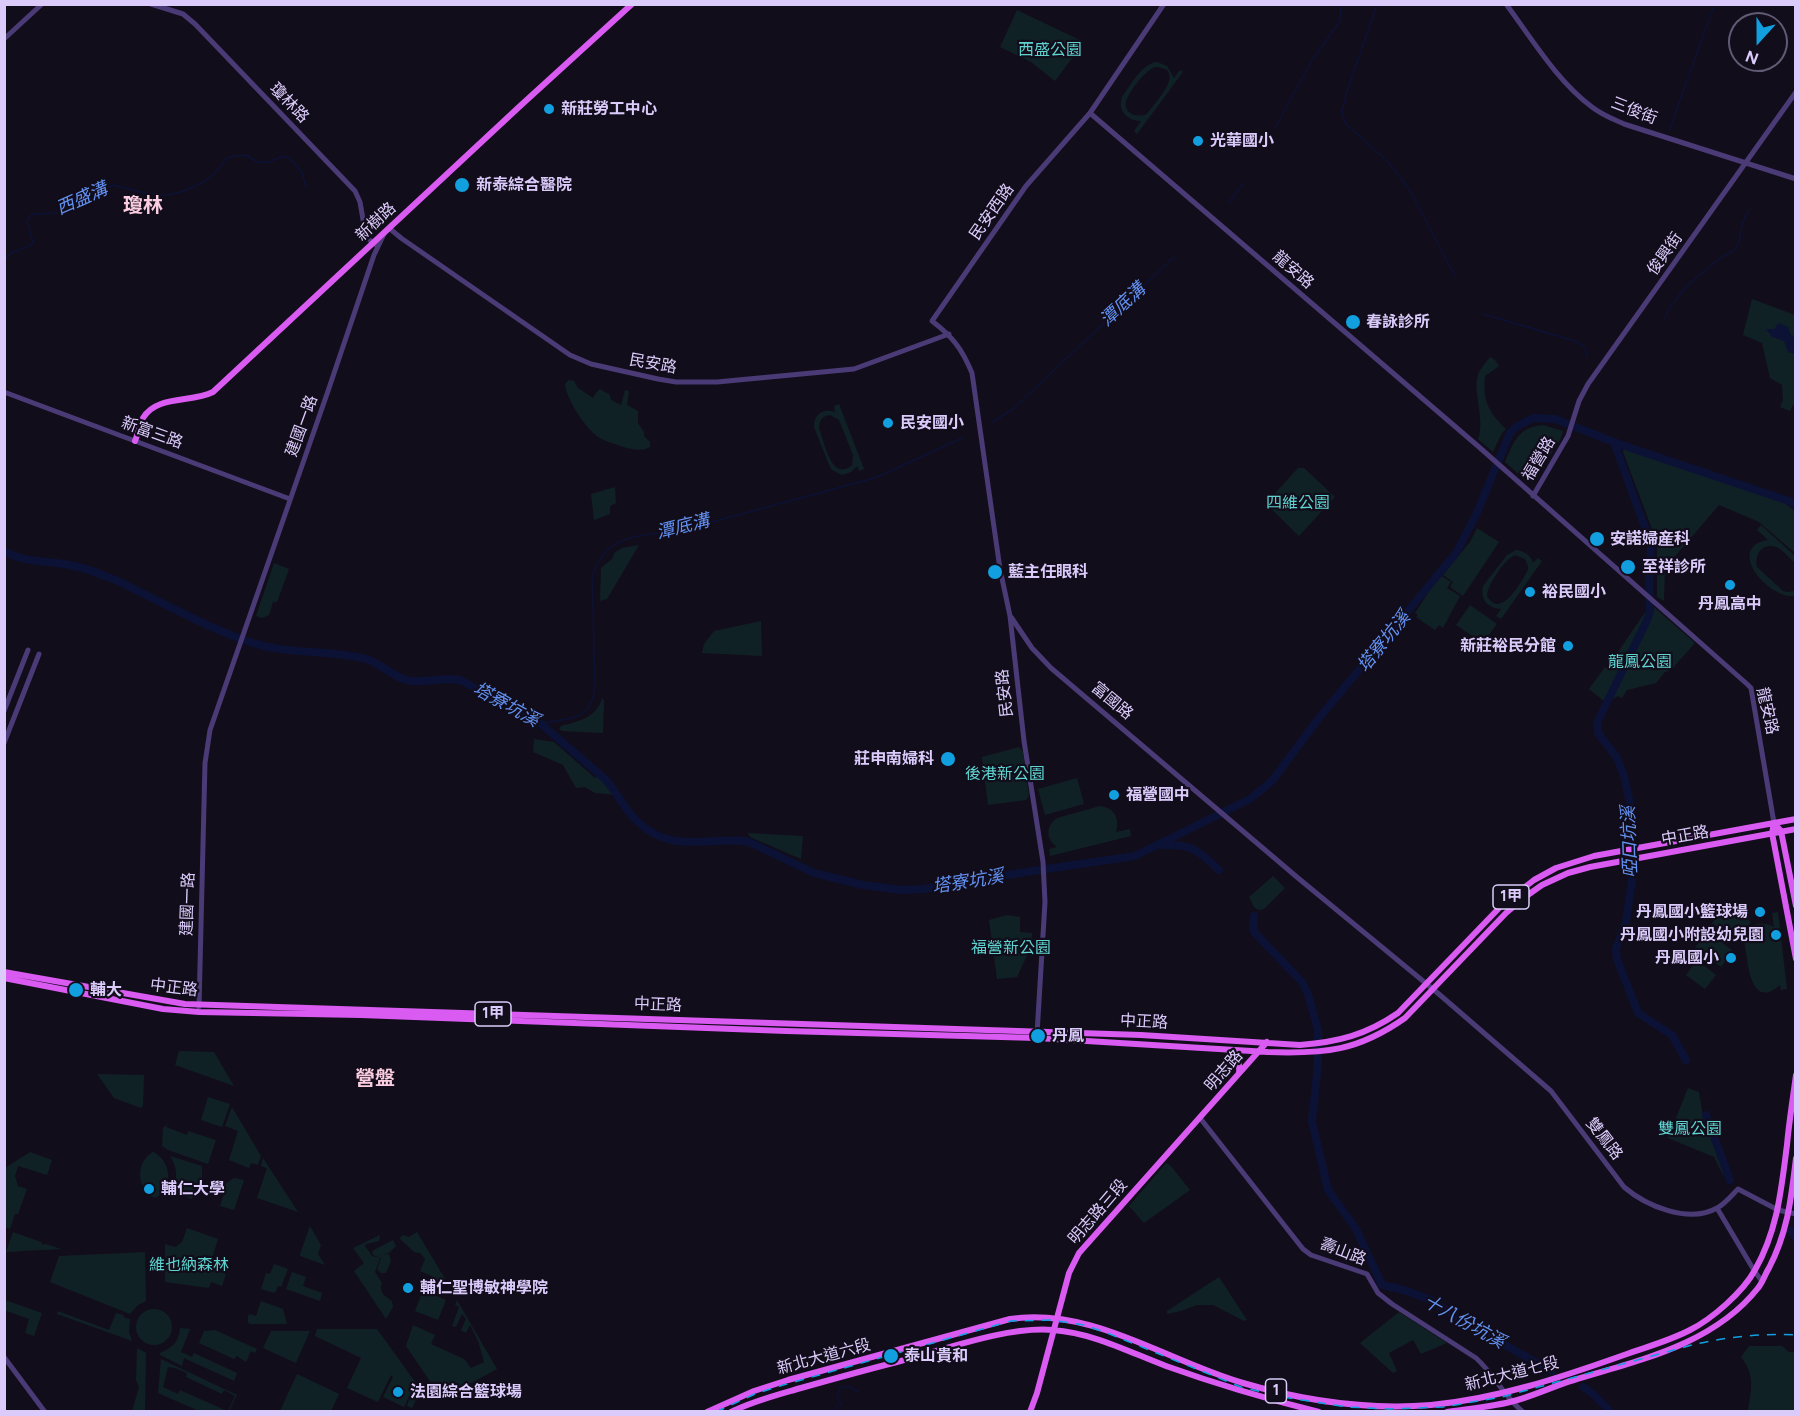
<!DOCTYPE html>
<html>
<head>
<meta charset="utf-8">
<style>
	body { margin:0 }
	#map { position:relative; width:1800px; height:1416px; overflow:hidden; background:#120d1b; font-family:Figtree,sans-serif }
	canvas { display:block }
	.frame { position:absolute; inset:0; border:6px solid #dbcbfb; pointer-events:none }
	.north { position:absolute; left:1728px; top:12px; width:60px; height:60px; box-sizing:border-box; background:#120d1b; border:2px solid #625975; border-radius:50%; rotate:201deg; font-size:16px; font-weight:700; line-height:24px; text-align:center; color:#dbcbfb }
	.north::after { content:''; display:block; margin:auto; width:21px; height:27px; background:#129fdf; clip-path:polygon(50% 0,100% 100%,50% 72%,0 100%) }
</style>
</head>
<body>
<div id="map">
<canvas width="1800" height="1416"></canvas>
<div class="frame"></div>
<div class="north">N</div>
</div>
<script>
const ctx = document.querySelector('canvas').getContext('2d');
ctx.lineJoin = 'round';
function fillPath(path, color) {
  ctx.fillStyle = color;
  ctx.fill(path, 'evenodd');
}
function strokePath(path, color, width, dash) {
  ctx.strokeStyle = color;
  ctx.lineWidth = width;
  ctx.lineCap = dash ? 'butt' : 'round';
  ctx.setLineDash(dash || []);
  ctx.stroke(path);
}
function drawText(font, color, halo, rows, align = 'center') {
  ctx.font = font + ' Figtree,"Noto Sans TC",sans-serif';
  ctx.lineWidth = 4.5;
  ctx.setLineDash([]);
  ctx.textBaseline = 'middle';
  ctx.strokeStyle = halo;
  ctx.fillStyle = color;
  for (const [text, x, y, turn = 0] of rows) {
    ctx.save();
    ctx.translate(x, y);
    ctx.rotate((+turn || 0) * Math.PI / 180);
    ctx.textAlign = isNaN(turn) ? turn : align;
    if (halo) ctx.strokeText(text, 0, 0);
    ctx.fillText(text, 0, 0);
    ctx.restore();
  }
}
fillPath(new Path2D(`
	M 1017,10 L 1084,42 L 1055,81 L 1031,62 L 1000,47 Z
	M 1157,62 L 1167,66 L 1174,78 L 1180,70 L 1183,72 L 1137,134 L 1134,131 L 1141,121 C 1128,121 1117,111 1122,97 C 1131,85 1141,64 1157,62 ZM 1155,67 C 1189,68 1154,104 1147,114 C 1136,119 1121,112 1127,99 C 1130,90 1146,70 1155,67 Z
	M 1752,299 L 1795,315 L 1795,406 L 1793,405 L 1790,411 L 1780,407 L 1783,400 L 1782,385 L 1770,378 L 1762,343 L 1743,335 Z
	M 1490,357 L 1495,360 L 1499,366 L 1485,376 C 1482,400 1489,413 1506,429 L 1502,433 L 1493,452 L 1478,439 C 1486,419 1471,390 1479,372 C 1482,367 1486,362 1490,357 Z
	M 569,380 L 574,381 L 578,388 L 593,398 L 596,393 L 600,389 L 610,395 L 611,400 L 621,405 L 625,390 L 629,391 L 627,405 L 638,411 L 638,423 L 644,432 L 644,436 L 650,442 L 650,447 C 643,451 635,450 627,448 C 619,445 608,443 600,438 C 587,431 566,399 565,384 Z
	M 839,404 L 864,469 L 859,471 L 857,466 L 851,472 L 842,475 L 832,470 L 829,465 L 814,427 C 814,414 823,408 835,412 L 834,406 ZM 830,415 L 839,420 L 853,455 L 852,465 C 832,483 824,442 819,428 C 819,421 822,416 830,415 Z
	M 1543,425 L 1563,431 L 1560,440 L 1547,460 L 1538,455 L 1523,478 L 1505,462 C 1513,443 1518,427 1543,425 Z
	M 1624,449 L 1783,502 L 1795,511 L 1795,553 L 1759,522 L 1719,505 L 1665,568 L 1664,601 L 1657,597 L 1657,542 L 1623,452 Z
	M 1298,468 L 1304,468 L 1335,497 L 1299,536 L 1268,506 L 1268,501 Z
	M 615,487 L 616,503 L 610,506 L 610,514 L 594,520 L 591,494 Z
	M 1761,525 L 1795,556 L 1795,563 C 1789,558 1783,550 1776,547 C 1762,542 1754,555 1757,567 L 1783,591 L 1787,592 L 1795,591 L 1795,596 C 1769,600 1724,547 1768,540 L 1757,530 Z
	M 1477,528 L 1499,542 L 1463,596 L 1450,587 L 1453,582 L 1443,575 L 1470,542 Z
	M 639,545 L 607,599 L 600,601 L 601,568 L 613,558 L 614,553 L 622,548 Z
	M 1516,550 C 1524,551 1531,555 1533,563 L 1538,558 L 1542,561 L 1501,619 L 1496,616 L 1501,609 C 1488,608 1480,600 1483,586 L 1507,555 ZM 1515,555 L 1525,559 L 1528,566 L 1528,570 C 1521,583 1500,620 1487,596 C 1487,585 1505,559 1515,555 Z
	M 274,563 L 289,569 L 277,602 L 273,602 L 269,615 L 262,618 L 256,616 Z
	M 1440,575 L 1451,582 L 1447,588 L 1460,596 L 1443,628 L 1439,625 L 1435,630 L 1416,617 L 1418,615 L 1415,613 Z
	M 1470,605 L 1497,624 L 1483,643 L 1456,625 Z
	M 1654,607 L 1695,643 L 1671,670 L 1665,672 L 1656,683 L 1627,690 L 1622,698 L 1618,696 L 1613,699 L 1605,702 L 1589,689 L 1605,667 L 1607,668 L 1646,611 L 1647,615 L 1637,635 L 1642,637 L 1652,616 Z
	M 761,621 L 762,656 L 702,653 L 704,644 L 714,631 Z
	M 602,698 L 604,701 L 603,733 L 562,731 L 559,729 L 561,726 C 579,721 597,718 602,698 Z
	M 534,739 L 554,742 L 595,778 L 598,775 L 606,781 L 617,795 L 595,793 L 585,787 L 576,788 L 563,765 L 533,752 Z
	M 1019,747 L 1023,752 L 1029,796 L 1026,800 L 988,805 L 982,757 Z
	M 1077,778 L 1084,804 L 1045,815 L 1038,789 Z
	M 1100,806 C 1115,808 1120,819 1116,832 L 1130,829 L 1131,836 L 1050,856 L 1049,849 L 1057,847 C 1045,838 1046,826 1057,818 Z
	M 748,833 L 803,836 L 801,859 L 750,837 Z
	M 1273,876 L 1285,888 L 1264,909 L 1258,910 L 1254,907 L 1249,897 Z
	M 1724,908 L 1732,908 L 1751,922 L 1737,941 L 1712,923 Z
	M 1778,912 L 1787,989 L 1781,990 L 1780,985 C 1756,1007 1749,976 1747,958 C 1746,952 1744,945 1745,939 C 1747,923 1762,920 1774,927 L 1772,913 Z
	M 1007,915 L 1020,917 L 1020,932 L 1032,933 L 1031,947 L 1017,977 L 997,979 L 989,920 Z
	M 1707,931 L 1733,951 L 1721,967 L 1695,948 Z
	M 1697,960 L 1716,975 L 1705,989 L 1686,975 Z
	M 179,1051 L 214,1052 L 234,1086 L 175,1065 Z
	M 97,1074 L 144,1075 L 143,1106 L 141,1108 L 114,1098 Z
	M 1688,1088 L 1699,1092 L 1704,1122 L 1720,1156 L 1724,1177 L 1714,1157 L 1668,1138 Z
	M 208,1097 L 230,1104 L 222,1127 L 201,1120 Z
	M 232,1107 L 261,1156 L 258,1165 L 251,1163 L 249,1168 L 229,1160 L 238,1131 L 225,1126 Z
	M 168,1123 L 166,1127 L 187,1135 L 188,1131 L 216,1140 L 208,1164 L 168,1150 L 162,1146 L 163,1128 Z
	M 30,1152 L 52,1160 L 47,1175 L 18,1166 L 15,1176 L 18,1186 L 27,1189 L 18,1214 L 15,1214 L 10,1229 L 5,1227 L 5,1168 Z
	M 153,1152 C 171,1160 175,1189 155,1198 C 136,1190 135,1162 153,1152 Z
	M 170,1156 L 202,1166 L 202,1181 L 199,1180 L 194,1186 L 195,1192 L 192,1199 L 173,1192 C 177,1178 178,1168 170,1156 Z
	M 263,1158 L 298,1212 L 257,1198 L 267,1168 L 261,1166 Z
	M 1166,1163 L 1170,1165 L 1190,1190 L 1144,1223 L 1129,1206 Z
	M 234,1178 L 244,1180 L 234,1210 L 220,1206 L 224,1194 L 221,1187 Z
	M 310,1226 L 321,1245 L 318,1254 L 325,1265 L 300,1256 L 300,1254 Z
	M 187,1228 L 218,1239 L 209,1268 L 226,1274 L 222,1286 L 211,1282 L 209,1288 L 165,1282 L 165,1244 L 175,1247 L 182,1242 Z
	M 13,1232 L 41,1242 L 43,1245 L 46,1244 L 61,1249 L 6,1252 Z
	M 417,1232 L 450,1287 L 435,1281 L 436,1278 L 420,1271 L 425,1259 L 420,1253 L 414,1252 L 399,1238 L 403,1235 L 409,1237 Z
	M 380,1235 L 379,1241 L 366,1244 L 365,1246 L 372,1256 L 380,1258 L 375,1272 L 382,1283 C 378,1292 386,1297 392,1301 L 393,1307 L 386,1319 L 354,1271 L 364,1263 L 353,1248 Z
	M 393,1240 L 396,1246 L 389,1253 L 383,1255 L 389,1254 L 391,1261 L 386,1273 L 381,1273 L 377,1269 L 381,1258 L 373,1255 L 372,1251 Z
	M 145,1252 L 146,1301 L 138,1305 L 130,1314 L 50,1282 L 59,1256 Z
	M 274,1264 L 288,1269 L 281,1287 L 278,1286 L 275,1293 L 261,1289 L 266,1273 L 270,1274 Z
	M 292,1272 L 306,1277 L 303,1286 L 322,1293 L 320,1301 L 286,1289 Z
	M 1219,1277 L 1247,1320 L 1244,1321 L 1213,1305 L 1197,1305 L 1181,1311 L 1167,1314 L 1167,1311 Z
	M 423,1290 L 446,1300 L 438,1320 L 415,1311 Z
	M 5,1300 L 42,1313 L 34,1336 L 25,1333 L 29,1319 L 7,1311 L 5,1316 Z
	M 457,1300 L 497,1369 L 442,1399 L 406,1346 L 413,1325 L 435,1335 L 431,1344 L 464,1359 L 471,1368 L 484,1362 L 478,1341 L 470,1325 L 466,1333 L 461,1330 L 466,1319 L 462,1314 L 456,1327 L 452,1326 L 459,1307 L 455,1305 Z
	M 261,1301 L 283,1309 L 287,1324 L 250,1324 L 248,1322 L 248,1316 L 250,1314 L 256,1316 Z
	M136 1327a18 18 0 1 1 36 0a18 18 0 1 1-36 0Z
	M 58,1311 L 109,1330 L 116,1313 L 123,1315 L 125,1318 L 130,1319 L 129,1332 L 132,1341 L 57,1314 Z
	M 1399,1312 L 1447,1343 L 1421,1354 L 1413,1340 L 1389,1353 L 1397,1371 L 1393,1373 L 1360,1343 Z
	M 180,1328 L 190,1329 L 181,1352 L 192,1357 L 194,1353 L 237,1373 L 234,1381 L 184,1358 L 182,1366 L 160,1355 L 160,1353 C 172,1348 179,1342 180,1328 Z
	M 317,1329 L 377,1329 L 421,1390 L 412,1408 L 407,1406 L 414,1386 L 404,1407 L 383,1397 L 393,1377 L 391,1375 L 378,1402 L 347,1388 L 361,1358 L 315,1336 Z
	M 215,1330 L 257,1349 L 255,1353 L 251,1351 L 246,1362 L 237,1356 L 234,1359 L 199,1343 L 204,1331 Z
	M 271,1331 L 310,1331 L 296,1363 L 263,1348 Z
	M 1749,1346 L 1782,1346 L 1789,1352 L 1795,1352 L 1795,1411 L 1748,1411 C 1751,1389 1756,1376 1741,1357 Z
	M 137,1348 L 146,1353 L 145,1411 L 132,1411 L 139,1387 L 136,1380 Z
	M 161,1359 L 237,1395 L 229,1411 L 228,1411 L 235,1396 L 224,1390 L 222,1394 L 186,1377 L 187,1373 L 175,1368 L 168,1367 L 163,1387 L 178,1394 L 180,1390 L 227,1411 L 199,1411 L 158,1393 Z
	M 297,1374 L 339,1394 L 331,1411 L 280,1411 Z`), '#102125');
fillPath(new Path2D(`
	M 1779,323 L 1788,327 L 1791,335 L 1795,336 L 1795,354 L 1788,352 L 1784,341 L 1772,337 L 1766,329 L 1774,329 Z`), '#0c1235');
strokePath(new Path2D(`
	M 1377,4 L 1347,92 L 1342,111 L 1345,123 L 1389,163 L 1409,189 L 1455,276
	M 1275,128 L 1311,62 L 1340,21 L 1341,4
	M 1669,131 L 1713,8
	M 1229,202 L 1244,183
	M 4,260 L 11,253 L 31,245 L 33,242 L 27,221 L 30,216 L 35,214 L 57,213 L 66,205 L 114,185 L 145,193 L 165,195 L 181,192 L 204,182 L 215,173 L 226,159 L 233,156 L 246,155 L 257,162 L 269,162 L 283,156 L 289,158 L 302,172 L 306,188
	M 1483,314 L 1575,341 C 1583,345 1586,347 1587,356
	M 1664,319 C 1678,291 1694,279 1718,260 C 1723,256 1729,254 1734,250 C 1744,240 1738,223 1749,211
	M 992,422 L 1013,409 L 1174,257
	M 540,723 C 571,719 593,720 595,684 L 592,578 C 603,535 638,535 675,532 L 867,480 L 882,475 L 962,438
	M 831,1412 L 841,1404 L 837,1395 L 841,1387 L 850,1387 L 858,1392`), '#0c1235', 1.5);
strokePath(new Path2D(`
	M 1614,442 L 1651,544 L 1649,584 L 1650,611 L 1648,618 L 1597,723 L 1598,733 L 1617,758 L 1624,776 L 1632,813 L 1633,868 L 1631,887 L 1626,922 L 1616,949 L 1617,959 L 1638,1013 L 1672,1035 L 1686,1060
	M 4,551 C 21,561 39,561 57,563 C 73,565 91,570 105,576 C 117,580 128,586 138,591 C 175,609 211,629 250,642 C 287,655 328,649 366,659 C 383,664 394,679 411,681 C 427,683 442,677 460,680 L 540,723 L 605,779 C 617,792 624,809 637,821 C 672,856 709,835 749,842 L 814,873 L 863,885 L 901,890 L 923,889 L 1026,872 L 1135,856 L 1250,799 L 1272,781 L 1319,718 L 1456,553 L 1476,515 L 1510,433 L 1516,427 L 1533,418 L 1555,419 L 1619,444 L 1789,501 L 1796,505
	M 1162,845 C 1194,844 1197,850 1219,870
	M 1254,916 L 1253,929 L 1255,933 L 1302,982 L 1308,994 L 1318,1030 L 1318,1064 L 1312,1121 L 1328,1190 L 1356,1229 L 1382,1285 L 1404,1290 L 1431,1300 L 1467,1324 L 1552,1371
	M 1706,1115 L 1730,1180
	M 1791,1231 L 1796,1238
	M 1583,1387 L 1593,1394 L 1611,1412`), '#0c1235', 8);
strokePath(new Path2D(`
	M 151,4 L 183,14 L 195,24 L 355,191 L 360,202 L 366,237 L 376,245
	M 1506,4 C 1532,39 1557,81 1592,107 C 1602,115 1613,119 1624,124 L 1796,179
	M 4,39 L 42,4
	M 1090,113 L 1479,447 L 1747,684 L 1751,688 L 1774,823
	M 389,228 L 401,238 L 570,355 L 591,364 L 658,379 L 676,382 L 717,382 L 854,369 L 949,334
	M 4,392 L 290,499
	M 1533,496 L 1568,436 L 1579,401 L 1588,384 L 1796,92
	M 1011,617 L 1032,648 L 1051,668 L 1298,878 L 1440,995 L 1551,1091 L 1624,1187 C 1646,1206 1689,1224 1717,1208 C 1725,1204 1732,1195 1738,1189 L 1778,1210 L 1796,1214
	M 4,711 L 28,650
	M 4,743 L 39,654
	M 199,1007 L 205,763 L 210,730 L 328,391 L 374,255 L 384,234
	M 1037,1034 L 1045,902 L 1043,862 L 1024,741 L 1010,616 L 1000,569 L 972,373 C 962,349 953,337 932,321 L 1026,186 L 1090,113 L 1164,4
	M 1200,1118 L 1303,1249 L 1311,1255 L 1367,1274 L 1378,1293 L 1392,1304 L 1476,1358 C 1494,1374 1504,1397 1523,1412
	M 1717,1208 L 1755,1272 L 1762,1281
	M 4,1357 L 45,1412`), '#4a3b76', 5);
strokePath(new Path2D(`
	M 135,441 C 138,434 139,425 143,418 C 157,395 191,403 213,392 L 519,107 L 632,4
	M 1774,823 L 1772,833 L 1796,959
	M 1774,823 L 1781,831 L 1796,906
	M 4,972 L 185,1004 L 1141,1035 L 1300,1045 C 1338,1042 1366,1035 1398,1013 L 1503,904 L 1534,880 L 1556,868 L 1594,856 L 1796,819
	M 4,978 L 163,1009 L 199,1012 L 361,1015 L 786,1031 L 1037,1038 L 1268,1052 C 1325,1054 1358,1051 1405,1018 L 1506,913 L 1525,897 L 1542,885 L 1568,873 L 1590,867 L 1796,829
	M 1227,1050 C 1238,1054 1240,1063 1239,1073
	M 707,1412 L 754,1391 L 788,1380 L 1010,1319 C 1093,1307 1166,1361 1243,1383 C 1304,1401 1368,1410 1431,1405 C 1497,1399 1562,1377 1624,1355 C 1646,1347 1669,1341 1690,1330 C 1712,1319 1743,1292 1755,1270 C 1778,1229 1781,1190 1787,1145 C 1789,1122 1793,1098 1796,1075
	M 731,1412 C 753,1401 777,1395 801,1388 C 833,1379 865,1370 897,1362 C 943,1350 1007,1326 1053,1330 C 1093,1333 1129,1352 1166,1366 C 1216,1384 1267,1399 1319,1412
	M 1030,1412 L 1037,1393 L 1069,1273 L 1079,1253 L 1267,1042
	M 1447,1412 C 1468,1409 1490,1407 1510,1402 C 1532,1397 1553,1386 1574,1380 C 1640,1360 1714,1344 1758,1288 C 1763,1282 1765,1274 1769,1268 C 1788,1231 1791,1199 1796,1158`), '#d95bf1', 6);
strokePath(new Path2D(`
	M 716,1412 L 755,1394 L 780,1386 L 1011,1321 L 1051,1320 L 1084,1325 L 1107,1333 L 1241,1387 L 1283,1397 L 1347,1407 L 1390,1409 L 1443,1407 L 1502,1397 L 1692,1345 C 1726,1337 1760,1333 1796,1335`), '#129fdf', 1.5, [9, 8]);
for (const [x, y, r, color] of [
	[549,109,6,"#129fdf"],
	[1198,141,6,"#129fdf"],
	[462,185,8,"#129fdf"],
	[1353,322,8,"#129fdf"],
	[888,423,6,"#129fdf"],
	[1597,539,8,"#129fdf"],
	[1628,567,8,"#129fdf"],
	[995,572,8,"#129fdf"],
	[1730,585,6,"#129fdf"],
	[1530,592,6,"#129fdf"],
	[1568,646,6,"#129fdf"],
	[948,759,8,"#129fdf"],
	[1114,795,6,"#129fdf"],
	[1760,912,6,"#129fdf"],
	[1776,935,6,"#129fdf"],
	[1731,958,6,"#129fdf"],
	[76,990,8,"#129fdf"],
	[1038,1036,8,"#129fdf"],
	[149,1189,6,"#129fdf"],
	[408,1288,6,"#129fdf"],
	[891,1356,8,"#129fdf"],
	[398,1392,6,"#129fdf"]
]) {
  const dot = new Path2D();
  dot.arc(x, y, r, 0, 2 * Math.PI);
  ctx.fillStyle = color;
  ctx.fill(dot);
  strokePath(dot, '#120d1b', 2);
}
for (const [x, y, w] of [
	[1511,897,36],
	[493,1014,36],
	[1276,1391,21]
]) {
  const box = new Path2D();
  box.roundRect(x - w / 2, y - 12, w, 24, 4.5);
  ctx.fillStyle = '#120d1b';
  ctx.fill(box);
  strokePath(box, '#dbcbfb', 1.5);
}
drawText('bold 15px', '#dbcbfb', null, [
	["1甲",1511,897],
	["1甲",493,1014],
	["1",1276,1391]
]);
drawText('16px', '#5ed3cf', '#120d1b', [
	["西盛公園",1050,50],
	["四維公園",1298,503],
	["龍鳳公園",1640,662],
	["後港新公園",1005,774],
	["福營新公園",1011,948],
	["雙鳳公園",1690,1129],
	["維也納森林",189,1265]
]);
drawText('16px', '#dbcbfb', '#120d1b', [
	["瓊林路",289,103,46],
	["三俊街",1634,111,21],
	["民安西路",992,212,-55],
	["新樹路",376,222,-43],
	["俊興街",1665,254,-55],
	["龍安路",1293,270,41],
	["民安路",653,364,10],
	["建國一路",302,426,-70],
	["新富三路",152,433,20],
	["福營路",1539,459,-59],
	["民安路",1005,693,-96],
	["富國路",1112,701,40],
	["龍安路",1767,711,77],
	["中正路",1685,836,-10],
	["建國一路",188,904,-88],
	["中正路",174,988,7],
	["中正路",658,1005,2],
	["中正路",1144,1022,3],
	["明志路",1224,1071,-49],
	["雙鳳路",1604,1139,52],
	["明志路三段",1098,1212,-49],
	["壽山路",1343,1252,21],
	["新北大道六段",824,1357,-15],
	["新北大道七段",1512,1374,-14]
]);
drawText('bold 16px', '#dbcbfb', '#120d1b', [
	["新莊勞工中心",561,109],
	["光華國小",1210,141],
	["新泰綜合醫院",476,185],
	["春詠診所",1366,322],
	["民安國小",900,423],
	["安諾婦産科",1610,539],
	["至祥診所",1642,567],
	["藍主任眼科",1008,572],
	["裕民國小",1542,592],
	["丹鳳高中",1730,604,"center"],
	["新莊裕民分館",1556,646,"right"],
	["莊申南婦科",934,759,"right"],
	["福營國中",1126,795],
	["丹鳳國小籃球場",1748,912,"right"],
	["丹鳳國小附設幼兒園",1764,935,"right"],
	["丹鳳國小",1719,958,"right"],
	["輔大",90,990],
	["丹鳳",1052,1036],
	["輔仁大學",161,1189],
	["輔仁聖博敏神學院",420,1288],
	["泰山貴和",904,1356],
	["法園綜合籃球場",410,1392]
], 'left');
drawText('italic 18px', '#6291f2', '#120d1b', [
	["西盛溝",82,199,-24],
	["潭底溝",1123,305,-43],
	["潭底溝",683,527,-14],
	["塔寮坑溪",1384,642,-51],
	["塔寮坑溪",506,705,29],
	["啞口坑溪",1630,842,-92],
	["塔寮坑溪",968,882,-9],
	["十八份坑溪",1464,1322,29]
]);
drawText('bold 20px', '#fbcde0', '#120d1b', [
	["瓊林",143,206],
	["營盤",375,1079]
]);
</script>
</body>
</html>
